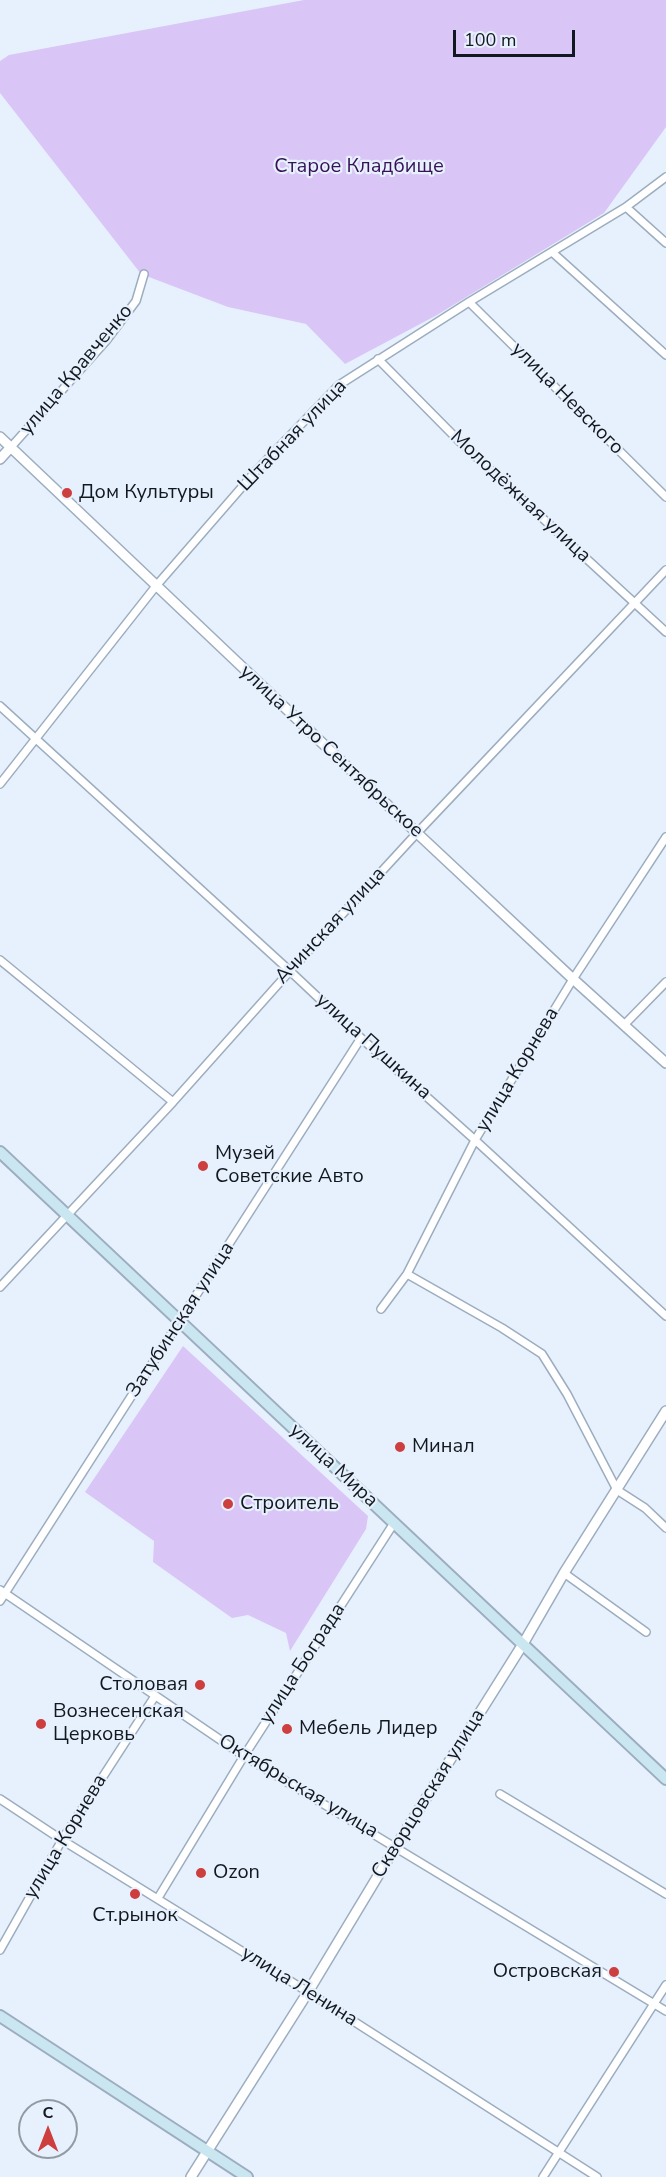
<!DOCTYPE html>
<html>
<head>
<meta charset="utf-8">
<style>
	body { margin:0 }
	#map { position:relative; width:666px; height:2177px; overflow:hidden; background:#e7f1fd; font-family:"Nunito Sans",sans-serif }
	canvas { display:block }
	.north { position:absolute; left:18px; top:2099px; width:60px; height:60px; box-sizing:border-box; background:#e7f1fd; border:2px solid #929aa4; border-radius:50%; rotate:0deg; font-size:16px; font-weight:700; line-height:24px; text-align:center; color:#12181f }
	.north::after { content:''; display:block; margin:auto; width:21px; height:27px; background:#cd3e3f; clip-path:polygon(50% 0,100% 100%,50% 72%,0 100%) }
	.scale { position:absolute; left:453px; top:30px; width:122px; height:27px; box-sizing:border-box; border:3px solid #12181f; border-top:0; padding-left:8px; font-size:18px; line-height:21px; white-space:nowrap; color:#12181f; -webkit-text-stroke:4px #e7f1fd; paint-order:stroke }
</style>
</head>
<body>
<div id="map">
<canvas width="666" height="2177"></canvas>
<div class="north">С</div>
<div class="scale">100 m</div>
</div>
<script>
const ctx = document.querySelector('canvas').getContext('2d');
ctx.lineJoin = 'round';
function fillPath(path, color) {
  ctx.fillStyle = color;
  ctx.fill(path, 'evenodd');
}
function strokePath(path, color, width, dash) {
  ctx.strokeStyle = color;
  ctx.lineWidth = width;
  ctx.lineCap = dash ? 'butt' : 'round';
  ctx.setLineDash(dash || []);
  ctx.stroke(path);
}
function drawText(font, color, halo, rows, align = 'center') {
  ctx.font = font + ' "Nunito Sans",sans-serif';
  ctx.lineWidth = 4.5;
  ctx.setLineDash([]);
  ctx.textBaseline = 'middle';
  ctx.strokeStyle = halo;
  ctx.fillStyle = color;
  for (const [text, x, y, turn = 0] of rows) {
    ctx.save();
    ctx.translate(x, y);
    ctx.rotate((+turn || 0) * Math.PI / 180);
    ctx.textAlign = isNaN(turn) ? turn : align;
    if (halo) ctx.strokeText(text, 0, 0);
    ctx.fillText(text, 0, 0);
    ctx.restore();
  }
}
fillPath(new Path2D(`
	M 304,0 L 666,0 L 666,127 L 604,213 L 437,315 L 345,364 L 306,324 L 228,307 L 141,274 L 0,93 L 0,61 L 9,55 Z
	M 183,1346 L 368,1516 L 366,1529 L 290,1651 L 286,1633 L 248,1615 L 232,1618 L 153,1562 L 154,1541 L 85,1492 Z`), '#dac5f7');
const minor = new Path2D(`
	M 626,207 L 666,243
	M 552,252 L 666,355
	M 469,302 L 666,497
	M 378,359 L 460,442 L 666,632
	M 11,447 L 106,341 L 136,301 L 144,274
	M 0,706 L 290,971 L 361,1038 L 475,1140 L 666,1316
	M 0,784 L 156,586 L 255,472 L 339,385 L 469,302 L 626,207 L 666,177
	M 0,960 L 173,1102
	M 624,1025 L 666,982
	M 407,1274 L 502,1328 L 542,1354 L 567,1394 L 617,1490 L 645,1508 L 666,1528
	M 0,1287 L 173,1102 L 290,971 L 417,833 L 666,570
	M 381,1309 L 407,1274 L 475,1140 L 573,979 L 666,837
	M 564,1573 L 646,1632
	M 0,1590 L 244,1756 L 666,2011
	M 0,1601 L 361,1038
	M 500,1794 L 666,1894
	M 0,1799 L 62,1840 L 308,1992 L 597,2177
	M 158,1898 L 244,1756 L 394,1523
	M 0,1950 L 62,1840 L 155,1696
	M 543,2177 L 666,1985`);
const tertiary = new Path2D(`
	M 0,437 L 417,833 L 573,979 L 666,1063
	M 0,459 L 11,447
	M 191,2177 L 308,1992 L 396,1846 L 523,1644 L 564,1573 L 666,1411`);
const secondary = new Path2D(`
	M 0,1152 L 666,1779
	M 0,2016 L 247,2177`);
strokePath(minor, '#9cadbf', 10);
strokePath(tertiary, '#9cadbf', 12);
strokePath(secondary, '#9cadbf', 14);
strokePath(minor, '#fff', 7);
strokePath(tertiary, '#fff', 9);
strokePath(secondary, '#cae7f1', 10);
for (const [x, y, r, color] of [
	[67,493,6,"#cd3e3f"],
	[203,1166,6,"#cd3e3f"],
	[400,1447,6,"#cd3e3f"],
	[228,1504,6,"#cd3e3f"],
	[200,1685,6,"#cd3e3f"],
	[41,1724,6,"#cd3e3f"],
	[287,1729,6,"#cd3e3f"],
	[201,1873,6,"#cd3e3f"],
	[135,1894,6,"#cd3e3f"],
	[614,1972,6,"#cd3e3f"]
]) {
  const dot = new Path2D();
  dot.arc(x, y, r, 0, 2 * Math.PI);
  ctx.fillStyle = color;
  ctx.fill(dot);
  strokePath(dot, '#e7f1fd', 2);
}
drawText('20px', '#371257', '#e7f1fd', [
	["Старое Кладбище",359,167]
]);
drawText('20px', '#12181f', '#e7f1fd', [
	["улица Кравченко",77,370,-50],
	["улица Невского",567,399,45],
	["Штабная улица",293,436,-46],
	["Молодёжная улица",520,497,43],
	["улица Утро Сентябрьское",331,752,43],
	["Ачинская улица",331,926,-47],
	["улица Пушкина",373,1047,42],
	["улица Корнева",518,1070,-59],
	["Затубинская улица",181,1320,-57],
	["улица Мира",333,1466,43],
	["улица Бограда",303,1664,-57],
	["Октябрьская улица",298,1787,31],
	["Скворцовская улица",429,1794,-58],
	["улица Корнева",66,1837,-59],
	["улица Ленина",299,1987,32]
]);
drawText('20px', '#12181f', '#e7f1fd', [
	["Дом Культуры",79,493],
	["Музей",215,1154],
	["Советские Авто",215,1177],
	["Минал",412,1447],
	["Строитель",240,1504],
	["Столовая",188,1685,"right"],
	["Вознесенская",53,1712],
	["Церковь",53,1735],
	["Мебель Лидер",299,1729],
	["Ozon",213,1873],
	["Ст.рынок",135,1916,"center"],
	["Островская",602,1972,"right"]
], 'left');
</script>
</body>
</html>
